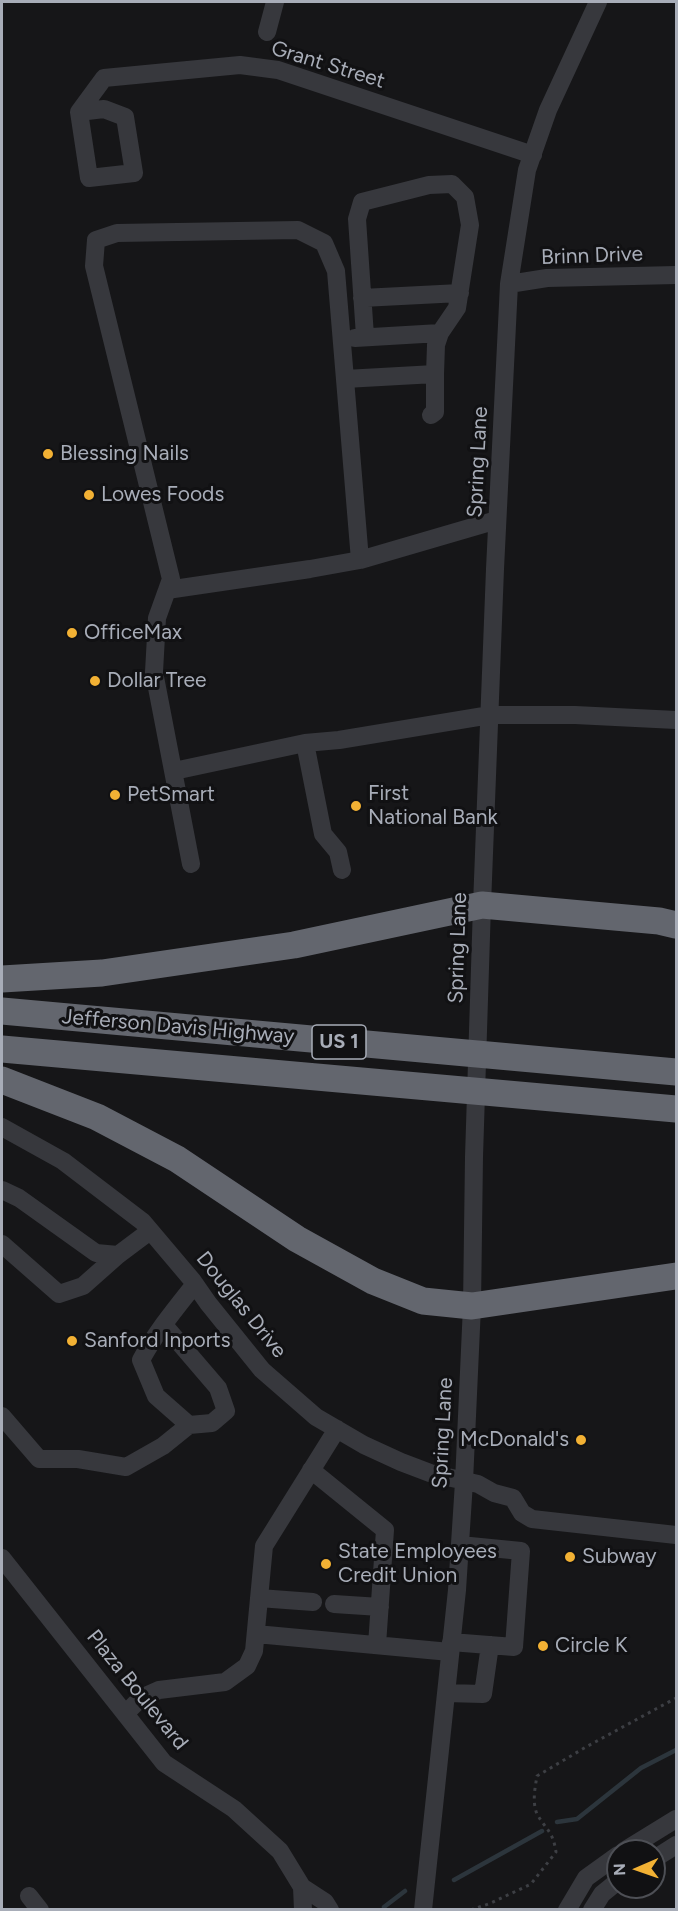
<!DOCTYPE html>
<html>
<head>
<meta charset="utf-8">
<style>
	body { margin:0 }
	#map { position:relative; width:678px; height:1911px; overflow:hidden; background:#161618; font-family:Figtree,sans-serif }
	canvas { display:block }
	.frame { position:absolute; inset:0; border:3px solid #a8adb8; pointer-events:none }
	.north { position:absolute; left:606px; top:1839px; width:60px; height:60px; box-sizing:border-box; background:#111113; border:2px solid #4d4f55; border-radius:50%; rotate:268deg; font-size:16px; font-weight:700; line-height:24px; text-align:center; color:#a8adb8 }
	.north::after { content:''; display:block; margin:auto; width:21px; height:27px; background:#f2b134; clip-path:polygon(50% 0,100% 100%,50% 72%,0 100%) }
</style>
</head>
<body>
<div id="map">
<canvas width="678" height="1911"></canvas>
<div class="frame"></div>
<div class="north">N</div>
</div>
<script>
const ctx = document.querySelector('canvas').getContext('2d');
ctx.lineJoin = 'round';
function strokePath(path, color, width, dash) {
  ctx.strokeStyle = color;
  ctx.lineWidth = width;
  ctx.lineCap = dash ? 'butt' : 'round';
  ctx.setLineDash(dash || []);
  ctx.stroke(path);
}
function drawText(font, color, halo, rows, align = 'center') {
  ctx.font = font + ' Figtree,sans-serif';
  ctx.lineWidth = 6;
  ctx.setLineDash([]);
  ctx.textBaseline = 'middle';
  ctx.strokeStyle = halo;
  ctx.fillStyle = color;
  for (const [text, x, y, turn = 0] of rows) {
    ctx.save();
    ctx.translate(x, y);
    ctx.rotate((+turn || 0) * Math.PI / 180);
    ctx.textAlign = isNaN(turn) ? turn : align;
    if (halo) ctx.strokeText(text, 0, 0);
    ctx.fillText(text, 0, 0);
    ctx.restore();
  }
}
strokePath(new Path2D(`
	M 557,1822 L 577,1819 L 641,1768 L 676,1750
	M 454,1880 L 542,1831
	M 384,1907 L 405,1891`), '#2c353c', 4.5);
strokePath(new Path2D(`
	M 471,1910 L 491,1903 L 531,1884 L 556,1852 C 553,1831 546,1830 537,1814 C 532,1802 535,1788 537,1776 L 586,1747 L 676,1698`), '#3d3f44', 3, [3, 4.5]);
strokePath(new Path2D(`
	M 267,32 L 275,2
	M 79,112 L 104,109 L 125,117 L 134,173 L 89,178 L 79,112 L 104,78 L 240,65 L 278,70 L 533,155
	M 509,284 L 547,278 L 676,275
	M 362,298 L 460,293
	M 355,338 L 440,333
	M 345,379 L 435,374 L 436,345 L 440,333 L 457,308 L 470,225 L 465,197 L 452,184 L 429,185 L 362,202 L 357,219 L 365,336
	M 431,415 L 435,412 L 435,374
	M 167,590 L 310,569 L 360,560 L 497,520
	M 305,743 L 323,834 L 338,852 L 342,870
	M 174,771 L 305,743 L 339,740 L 490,715 L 575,715 L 676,720
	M 191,864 L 154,672 L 157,618 L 171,579 L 94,266 L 96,240 L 117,233 L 298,230 L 324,243 L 336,271 L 360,560
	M 2,1127 L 63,1161 L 143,1222 L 192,1280 L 208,1303 L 262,1370 L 316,1417 L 364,1445 L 401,1462 L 430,1473 L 478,1484 L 494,1493 L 513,1498 L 522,1513 L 532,1519 L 676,1535
	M 2,1190 L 19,1198 L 96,1253 L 118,1255 L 150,1231
	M 2,1244 L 59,1294 L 83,1286 L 118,1255
	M 164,1325 L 218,1388 L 226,1411 L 212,1423 L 189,1425 L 156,1396 L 141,1360 C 156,1332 176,1308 195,1284
	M 2,1416 L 39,1459 L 78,1459 L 126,1467 L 163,1446 L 189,1425
	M 311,1470 L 385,1530 L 377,1645
	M 2,1558 L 164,1763 L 234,1809 L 280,1851 L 302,1887 L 325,1902 L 330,1910
	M 259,1598 L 313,1602
	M 334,1604 L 380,1607
	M 256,1634 L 450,1652
	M 451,1642 L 514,1647 L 521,1551 L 460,1545
	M 446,1693 L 483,1694 L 490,1645
	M 125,1714 L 141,1698 L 159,1690 L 225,1682 L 247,1666 L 254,1651 L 264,1546 L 337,1429
	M 624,1851 L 676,1819
	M 654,1859 L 676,1845
	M 302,1887 L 303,1910
	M 29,1896 L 40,1910
	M 423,1910 L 457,1590 L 464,1482 L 472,1306 L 474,1157 L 482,905 L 495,569 L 509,284 L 527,170 L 548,110 L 598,2
	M 567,1910 L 586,1878 L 618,1855
	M 592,1910 L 602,1894 L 618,1881`), '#37383d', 18);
strokePath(new Path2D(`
	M 2,979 L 102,973 L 294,945 L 482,905 L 659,921 L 676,925
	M 2,1011 L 676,1072
	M 2,1049 L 676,1109
	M 2,1080 L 97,1117 L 177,1159 L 297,1239 L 373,1281 L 423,1301 L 472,1306 L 676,1276`), '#63666e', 27);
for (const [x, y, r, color] of [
	[48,454,6,"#f2b134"],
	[89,495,6,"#f2b134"],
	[72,633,6,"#f2b134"],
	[95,681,6,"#f2b134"],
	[115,795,6,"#f2b134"],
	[356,806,6,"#f2b134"],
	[72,1341,6,"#f2b134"],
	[581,1440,6,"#f2b134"],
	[570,1557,6,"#f2b134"],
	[326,1564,6,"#f2b134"],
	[543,1646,6,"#f2b134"]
]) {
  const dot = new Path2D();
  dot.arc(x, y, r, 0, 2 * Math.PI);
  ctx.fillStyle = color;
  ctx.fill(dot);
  strokePath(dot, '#111113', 2);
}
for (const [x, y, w] of [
	[339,1042,54]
]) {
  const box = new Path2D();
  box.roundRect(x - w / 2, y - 17, w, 34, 4.5);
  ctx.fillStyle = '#111113';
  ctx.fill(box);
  strokePath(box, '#a8adb8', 1.5);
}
drawText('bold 20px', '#a8adb8', null, [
	["US 1",339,1042]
]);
drawText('21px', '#a8adb8', '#111113', [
	["Grant Street",328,65,17],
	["Brinn Drive",592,256,-2],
	["Spring Lane",478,462,-87],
	["Spring Lane",458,948,-88],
	["Jefferson Davis Highway",178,1027,5],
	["Douglas Drive",241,1305,51],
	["Spring Lane",443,1433,-87],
	["Plaza Boulevard",137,1690,51]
]);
drawText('21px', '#a8adb8', '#111113', [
	["Blessing Nails",60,454],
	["Lowes Foods",101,495],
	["OfficeMax",84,633],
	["Dollar Tree",107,681],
	["First",368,794],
	["National Bank",368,818],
	["PetSmart",127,795],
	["Sanford Inports",84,1341],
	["McDonald's",569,1440,"right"],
	["State Employees",338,1552],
	["Credit Union",338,1576],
	["Subway",582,1557],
	["Circle K",555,1646]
], 'left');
</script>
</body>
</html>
